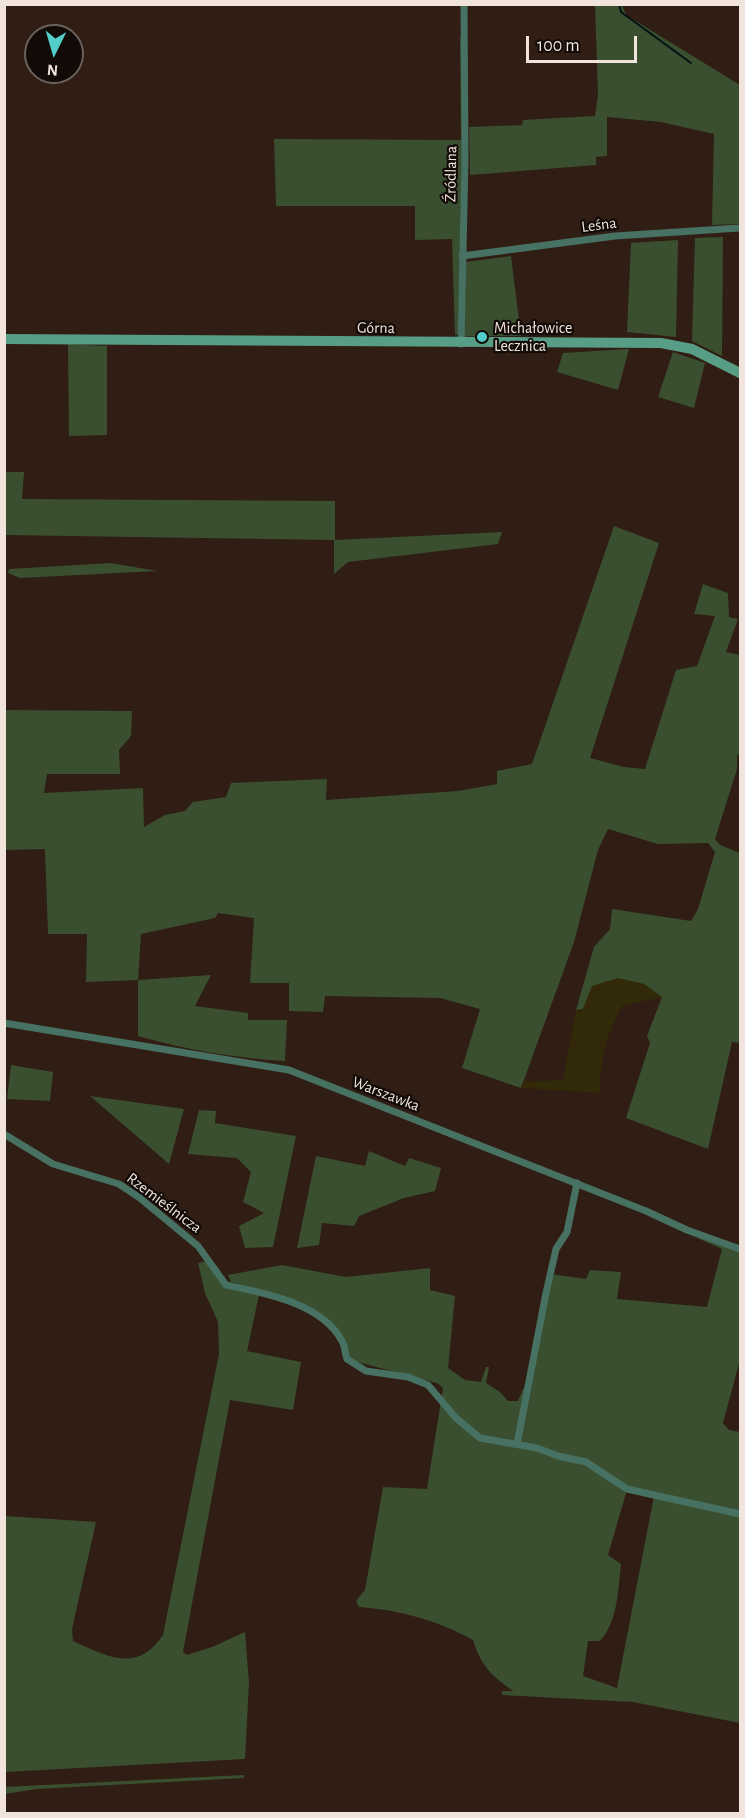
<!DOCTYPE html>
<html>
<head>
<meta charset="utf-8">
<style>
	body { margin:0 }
	#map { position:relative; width:745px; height:1818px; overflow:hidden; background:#301d13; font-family:"Alegreya Sans",sans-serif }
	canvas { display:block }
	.frame { position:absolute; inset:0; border:6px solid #f1e4dd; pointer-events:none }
	.north { position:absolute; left:24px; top:24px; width:60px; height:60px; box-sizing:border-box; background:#120a06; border:2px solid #6b615c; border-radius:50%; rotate:185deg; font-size:16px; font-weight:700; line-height:24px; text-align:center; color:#f1e4dd }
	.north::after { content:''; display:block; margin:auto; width:21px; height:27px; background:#53cdca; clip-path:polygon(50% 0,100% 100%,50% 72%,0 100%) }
	.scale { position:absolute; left:526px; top:36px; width:111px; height:27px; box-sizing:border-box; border:3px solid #f1e4dd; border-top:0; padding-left:8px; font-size:18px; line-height:21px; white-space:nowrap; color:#f1e4dd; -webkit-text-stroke:4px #120a06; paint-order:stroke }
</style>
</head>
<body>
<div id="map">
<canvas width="745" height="1818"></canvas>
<div class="frame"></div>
<div class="north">N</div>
<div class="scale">100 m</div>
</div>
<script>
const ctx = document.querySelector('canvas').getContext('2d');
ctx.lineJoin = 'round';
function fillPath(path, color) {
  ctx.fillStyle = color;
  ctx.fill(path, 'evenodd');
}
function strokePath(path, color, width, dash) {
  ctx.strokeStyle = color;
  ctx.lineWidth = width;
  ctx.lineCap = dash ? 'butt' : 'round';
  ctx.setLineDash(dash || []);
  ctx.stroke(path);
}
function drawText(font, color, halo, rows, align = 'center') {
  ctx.font = font + ' "Alegreya Sans",sans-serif';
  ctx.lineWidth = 4.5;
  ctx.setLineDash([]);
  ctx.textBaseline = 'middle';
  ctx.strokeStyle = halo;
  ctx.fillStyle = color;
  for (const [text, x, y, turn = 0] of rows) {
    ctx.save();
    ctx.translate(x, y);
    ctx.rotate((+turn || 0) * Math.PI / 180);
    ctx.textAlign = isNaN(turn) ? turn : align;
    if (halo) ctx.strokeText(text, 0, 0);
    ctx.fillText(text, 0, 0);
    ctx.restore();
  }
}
fillPath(new Path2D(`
	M 595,5 L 622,5 L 626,15 L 740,85 L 740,224 L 712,225 L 714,134 L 661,122 L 607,117 L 607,156 L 596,157 L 596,165 L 470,175 L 469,127 L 522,125 L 523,120 L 595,116 L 598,94 Z
	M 460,33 L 464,61 L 458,334 L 455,335 L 452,239 L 415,240 L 415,206 L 276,206 L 274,139 L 461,140 Z
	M 723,237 L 722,356 L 692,341 L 695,238 Z
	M 678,240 L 676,337 L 627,332 L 631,243 Z
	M 511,256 L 521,336 L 464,336 L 466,262 Z
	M 68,344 L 107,346 L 107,435 L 69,436 Z
	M 629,349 L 618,390 L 557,372 L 563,353 Z
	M 673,352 L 705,363 L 694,408 L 658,397 Z
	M 5,472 L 24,472 L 22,499 L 335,501 L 335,540 L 502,532 L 498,544 L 348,562 L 334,574 L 334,540 L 5,535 Z
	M 614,526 L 659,543 L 590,758 L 624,767 L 645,769 L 676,670 L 697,666 L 715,616 L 694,614 L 703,584 L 728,593 L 729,617 L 738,619 L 726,652 L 740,655 L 740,755 L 737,755 L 737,769 L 715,839 L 720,845 L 740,853 L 740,1043 L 732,1042 L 708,1149 L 626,1118 L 650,1043 L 647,1036 L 662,997 L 576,1010 L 594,947 L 610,929 L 612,909 L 691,921 L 698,909 L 715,852 L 708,843 L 658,844 L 608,829 L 598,850 L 574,942 L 521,1088 L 462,1068 L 480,1009 L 440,998 L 325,996 L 323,1012 L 289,1011 L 289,983 L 250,983 L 254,918 L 218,913 L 215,918 L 141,934 L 138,980 L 211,975 L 195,1006 L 248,1013 L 248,1020 L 287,1020 L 285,1061 C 235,1058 187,1050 138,1036 L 138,980 L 86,982 L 87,934 L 48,934 L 45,849 L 5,850 L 4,710 L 132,711 L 131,736 L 119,750 L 120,774 L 47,774 L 44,793 L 143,788 L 144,827 L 165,815 L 185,811 L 193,802 L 226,797 L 231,783 L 327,779 L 326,800 L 458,791 L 497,784 L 497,771 L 532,764 Z
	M 111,563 L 157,571 L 20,578 L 8,573 L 9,569 Z
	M 11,1065 L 53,1072 L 50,1101 L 7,1099 Z
	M 90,1096 L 184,1109 L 169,1164 Z
	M 199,1110 L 216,1111 L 215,1123 L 296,1136 L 273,1247 L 245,1248 L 239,1226 L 264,1213 L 243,1202 L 251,1172 L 237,1158 L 188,1154 Z
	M 369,1151 L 405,1166 L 409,1158 L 441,1168 L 435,1191 L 404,1198 L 359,1216 L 354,1226 L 322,1223 L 319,1245 L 297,1248 L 316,1156 L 365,1166 Z
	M 675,1228 L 740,1251 L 740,1360 L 723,1423 L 729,1430 L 740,1432 L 740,1723 L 633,1702 L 502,1695 L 502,1691 L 513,1691 C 491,1675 481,1666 473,1640 C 436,1620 400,1610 359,1607 L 356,1601 L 365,1590 L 383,1487 L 427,1489 L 443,1388 L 437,1383 L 350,1360 L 324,1316 L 265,1291 L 231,1282 L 228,1275 L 282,1265 L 346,1277 L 430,1268 L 430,1290 L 455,1296 L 448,1368 L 465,1380 L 481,1382 L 486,1367 L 489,1367 L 486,1383 L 500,1392 L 508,1401 L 518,1401 L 523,1389 L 529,1387 L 551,1274 L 586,1279 L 590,1270 L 621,1272 L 617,1299 L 707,1307 L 722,1249 ZM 627,1490 L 654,1496 L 617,1688 L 583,1676 L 588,1641 L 600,1641 C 618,1621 618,1590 621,1564 L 608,1555 Z
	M 206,1261 L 224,1287 L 259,1295 L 247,1351 L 301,1362 L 293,1410 L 230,1400 L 183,1652 L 187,1655 L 212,1647 L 245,1632 L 249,1683 L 245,1759 L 5,1772 L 5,1516 L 96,1522 L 72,1629 L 73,1641 C 107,1656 137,1674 163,1635 L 219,1354 L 218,1322 L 205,1293 L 198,1263 Z
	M 244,1775 L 244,1778 L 36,1789 L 5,1794 L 5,1787 Z`), '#3a4f30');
fillPath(new Path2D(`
	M 618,978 L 644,984 L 662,997 L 622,1006 C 607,1033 599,1063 600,1093 L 521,1088 L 523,1082 L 563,1080 L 576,1010 L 582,1011 L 592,986 Z`), '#312908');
strokePath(new Path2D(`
	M 619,4 L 621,12 L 691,63`), '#021113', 2);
strokePath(new Path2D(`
	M 462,256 L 615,236 L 740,228
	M 461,344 L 465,159 L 464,4
	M 4,1023 L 289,1070 L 646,1211 L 687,1230 L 740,1249
	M 4,1134 L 53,1164 L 119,1184 L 140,1198 L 198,1246 L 226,1285 C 264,1293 322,1303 342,1341 C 345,1346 345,1354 347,1359 L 366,1371 L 408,1377 L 428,1385 L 456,1418 L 480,1438 L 537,1448 L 558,1456 L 586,1462 L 627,1489 L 740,1514
	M 517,1444 L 546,1293 L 556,1249 L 567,1232 L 577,1183`), '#477162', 7);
strokePath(new Path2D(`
	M 4,339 L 661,343 L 692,349 L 740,373`), '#589e86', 10);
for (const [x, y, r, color] of [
	[482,337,6,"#53cdca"]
]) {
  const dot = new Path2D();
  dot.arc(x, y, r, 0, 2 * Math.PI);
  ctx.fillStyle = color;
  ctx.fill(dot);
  strokePath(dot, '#120a06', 2);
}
drawText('16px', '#f1e4dd', '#120a06', [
	["Źródlana",451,174,-89],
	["Leśna",599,225,-7],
	["Górna",376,328,1],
	["Warszawka",386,1094,21],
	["Rzemieślnicza",164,1203,37]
]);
drawText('16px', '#f1e4dd', '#120a06', [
	["Michałowice",494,328],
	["Lecznica",494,346]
], 'left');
</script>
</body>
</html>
